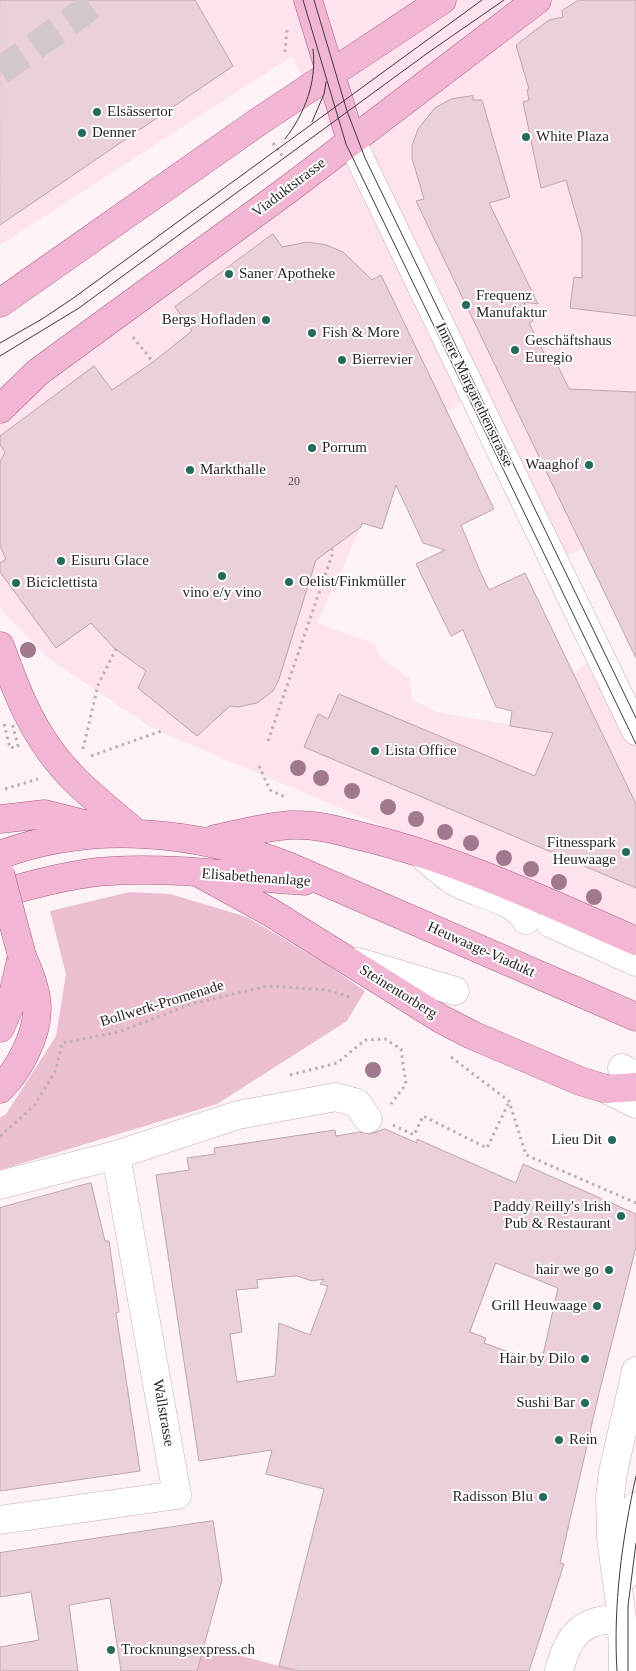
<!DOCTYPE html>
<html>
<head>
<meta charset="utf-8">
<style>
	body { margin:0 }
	canvas { display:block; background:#fdf2f6 }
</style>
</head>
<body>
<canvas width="636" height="1671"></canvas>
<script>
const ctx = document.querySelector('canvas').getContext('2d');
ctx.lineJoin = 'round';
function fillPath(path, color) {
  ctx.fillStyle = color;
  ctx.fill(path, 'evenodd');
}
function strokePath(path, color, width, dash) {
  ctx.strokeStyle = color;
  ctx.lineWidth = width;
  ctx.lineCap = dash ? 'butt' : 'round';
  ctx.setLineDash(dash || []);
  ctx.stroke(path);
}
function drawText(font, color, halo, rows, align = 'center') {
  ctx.font = font + ' "Times New Roman",serif';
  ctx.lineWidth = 4;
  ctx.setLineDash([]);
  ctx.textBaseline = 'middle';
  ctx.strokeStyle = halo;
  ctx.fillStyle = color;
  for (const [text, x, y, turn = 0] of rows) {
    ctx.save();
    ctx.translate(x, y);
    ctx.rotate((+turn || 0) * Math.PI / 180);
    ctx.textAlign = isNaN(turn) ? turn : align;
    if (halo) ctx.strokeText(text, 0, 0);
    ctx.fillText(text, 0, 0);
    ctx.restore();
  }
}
fillPath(new Path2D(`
	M 0,0 L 636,0 L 636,538 L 608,534 L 543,569 L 462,403 L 447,411 L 376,477 L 359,531 L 317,623 L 374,644 L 380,657 L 410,679 L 412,700 L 436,712 L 510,725 L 513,703 L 574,673 L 601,652 L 636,724 L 636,933 L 154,729 L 48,658 L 0,608 L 0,414 L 343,158 L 292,56 L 0,245 Z`), '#fee2ee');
fillPath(new Path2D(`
	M 130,892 L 170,894 L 247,917 L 326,964 L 365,991 L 347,1021 L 217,1104 L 0,1170 L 0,1118 L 6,1114 L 56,1036 L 66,974 L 50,911 Z
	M 204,1646 L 298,1671 L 197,1671 Z`), '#ebbed2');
const building = new Path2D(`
	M 0,0 L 195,0 L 233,66 L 0,225 Z
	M 579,0 L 636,0 L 636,316 L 570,308 L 574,277 L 582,278 L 582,236 L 566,180 L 541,188 L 523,102 L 529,100 L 527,90 L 529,89 L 516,45 L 549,20 L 563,17 L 562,11 Z
	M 473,96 L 473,100 L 482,100 L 510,197 L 489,203 L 538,304 L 524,302 L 533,321 L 529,323 L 549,363 L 555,360 L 569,389 L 636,392 L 636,658 L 416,201 L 424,199 L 412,158 L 412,146 L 418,129 L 435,108 L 451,99 Z
	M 273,234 L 282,247 L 307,242 L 326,245 L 343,252 L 372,280 L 381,275 L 494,509 L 461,525 L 479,569 L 489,590 L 525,573 L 636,804 L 636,888 L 304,747 L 318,714 L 328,719 L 339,694 L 535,776 L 553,733 L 510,726 L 512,711 L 496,707 L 463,630 L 451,636 L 416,564 L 445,550 L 423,543 L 396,485 L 382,529 L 362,523 L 361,527 L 316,560 L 279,679 L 273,691 L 257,703 L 238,707 L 230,706 L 197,736 L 138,688 L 146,671 L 114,648 L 91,623 L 56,648 L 0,572 L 0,563 L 6,559 L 0,546 L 0,462 L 5,452 L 0,445 L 0,436 L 94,366 L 112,390 L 153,362 L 192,331 L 175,307 Z
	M 385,1129 L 417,1143 L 417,1139 L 516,1183 L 523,1164 L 636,1214 L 636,1247 L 599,1393 L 560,1563 L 564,1564 L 529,1671 L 298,1671 L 279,1666 L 324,1489 L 266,1474 L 272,1450 L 199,1461 L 156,1175 L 189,1170 L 187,1158 L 215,1154 L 214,1148 L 335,1130 L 336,1136 L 360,1132 L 370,1134 ZM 496,1263 L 558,1288 L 541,1364 L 484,1343 L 486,1338 L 470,1332 ZM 297,1276 L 312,1281 L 324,1279 L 320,1284 L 328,1286 L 310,1335 L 279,1323 L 275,1376 L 237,1382 L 230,1334 L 242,1332 L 236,1290 L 258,1288 L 257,1280 Z
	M 91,1183 L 105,1241 L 109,1241 L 119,1312 L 116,1313 L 140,1471 L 0,1491 L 0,1208 Z
	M 213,1521 L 222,1580 L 197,1671 L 121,1671 L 110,1598 L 69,1605 L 78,1671 L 0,1671 L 0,1647 L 39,1640 L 31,1592 L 0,1597 L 0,1553 Z`);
fillPath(building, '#ebd0dc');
strokePath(building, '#bea4af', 1);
strokePath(new Path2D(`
	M 0,71 L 100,0`), '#d2c8cc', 28, [28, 14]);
const minor = new Path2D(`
	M 351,140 L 636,731
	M 420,853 C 432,864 444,876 459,884 C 480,895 514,899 526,920
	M 550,923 L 636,962
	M 358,962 L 455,991
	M 622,1068 L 636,1077
	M 606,1089 L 636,1104
	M 0,1185 L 116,1155 L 238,1115 L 336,1097 L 357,1103 L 368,1119
	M 0,1520 L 177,1495 L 116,1155
	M 626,1575 L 636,1506
	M 559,1671 C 568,1635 582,1618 622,1619
	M 623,1671 L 622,1619 L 611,1538 L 610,1497 L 613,1472 L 636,1371`);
const major = new Path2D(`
	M 308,0 L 351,140
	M 0,303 L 258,122 L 442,0
	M 0,409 L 38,372 L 290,188 L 537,0
	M 0,646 C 14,684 27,720 51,752 C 74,784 107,808 137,834
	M 0,819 L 45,814 L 104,829
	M 215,839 C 240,834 267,826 293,825 C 317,824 340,831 364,837 C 459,860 547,902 636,941
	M 0,855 C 94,820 197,831 288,866 L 636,1017
	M 201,874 L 270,912 L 441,1019 L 472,1035 L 580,1081 L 606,1089 L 636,1087
	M 0,894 C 36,883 74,873 111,871 C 176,867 241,877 305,881
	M 0,1028 L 11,1003 L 22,956
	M 0,1089 C 19,1070 37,1036 37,1009 C 37,991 29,972 22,956`);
strokePath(minor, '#c6acb7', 29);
strokePath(major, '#a66183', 29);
strokePath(new Path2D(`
	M 285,52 L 287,30
	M 273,143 L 284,158
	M 133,337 L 153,362
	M 268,741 L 333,552 L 332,549
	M 83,749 L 98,685 L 116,649
	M 91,756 L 164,730
	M 259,766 L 270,790 L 285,797
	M 5,789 L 38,779
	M 451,1057 L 509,1101 L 526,1155 L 636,1203
	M 290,1075 L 337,1063 L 365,1040 L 385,1039 L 401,1049 L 406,1084 L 391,1104
	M 393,1125 L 414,1135 L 423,1116 L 487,1148 L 509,1102
	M 0,1136 L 34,1106 L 56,1070 L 62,1043 L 119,1032 L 191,1004 L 268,986 L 327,990 L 350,997`), '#bbb1b5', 3, [2.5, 4]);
strokePath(minor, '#fff', 28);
strokePath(major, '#f2b5d4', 28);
strokePath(new Path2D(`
	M 303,0 L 346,144 L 636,744
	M 314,0 L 347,111 L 365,158 L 636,718
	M 312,122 L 324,94 L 326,82
	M 285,139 C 305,113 317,82 313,49
	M 0,343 L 42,319 L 72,299 L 482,0
	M 0,356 L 79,308 L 429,52 L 504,0
	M 617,1671 C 613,1606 622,1539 636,1476
	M 628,1671 L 628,1606 L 636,1543`), '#42393d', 1);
const majorBridge = new Path2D(`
	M 0,873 L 22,956`);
strokePath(majorBridge, '#a66183', 29, []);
strokePath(new Path2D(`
	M 4,724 L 10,748 L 18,746 L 12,722`), '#bbb1b5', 3, [2.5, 4]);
strokePath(majorBridge, '#f2b5d4', 28);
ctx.fillStyle = '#a2788f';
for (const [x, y] of [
	[28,650],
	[298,768],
	[321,778],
	[352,791],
	[388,807],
	[416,819],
	[445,832],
	[471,843],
	[504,858],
	[531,869],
	[559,882],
	[594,897],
	[373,1070]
]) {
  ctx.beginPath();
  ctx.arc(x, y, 8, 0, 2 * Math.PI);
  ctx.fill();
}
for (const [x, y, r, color] of [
	[97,112,5,"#256a5d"],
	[82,133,5,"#256a5d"],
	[526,137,5,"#256a5d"],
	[229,274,5,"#256a5d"],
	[466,305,5,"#256a5d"],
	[266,320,5,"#256a5d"],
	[312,333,5,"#256a5d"],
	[515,350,5,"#256a5d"],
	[342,360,5,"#256a5d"],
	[312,448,5,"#256a5d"],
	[589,465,5,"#256a5d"],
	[190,470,5,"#256a5d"],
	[61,561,5,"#256a5d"],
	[222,576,5,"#256a5d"],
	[289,582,5,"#256a5d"],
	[16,583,5,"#256a5d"],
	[375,751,5,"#256a5d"],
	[626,852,5,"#256a5d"],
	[612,1140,5,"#256a5d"],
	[621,1216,5,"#256a5d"],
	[609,1270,5,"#256a5d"],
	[597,1306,5,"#256a5d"],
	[585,1359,5,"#256a5d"],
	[585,1403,5,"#256a5d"],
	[559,1440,5,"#256a5d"],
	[543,1497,5,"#256a5d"],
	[111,1650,5,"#256a5d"]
]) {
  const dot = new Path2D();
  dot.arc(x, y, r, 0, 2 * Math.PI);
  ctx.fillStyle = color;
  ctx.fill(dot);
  strokePath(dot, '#fff', 2);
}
drawText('12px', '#594b51', null, [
	["20",294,482]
]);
drawText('15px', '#281f23', '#fff', [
	["Elsässertor",107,112],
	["Denner",92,133],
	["White Plaza",536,137],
	["Saner Apotheke",239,274],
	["Frequenz",476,296],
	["Manufaktur",476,313],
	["Bergs Hofladen",256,320,"right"],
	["Fish & More",322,333],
	["Geschäftshaus",525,341],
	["Euregio",525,358],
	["Bierrevier",352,360],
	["Porrum",322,448],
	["Waaghof",579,465,"right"],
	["Markthalle",200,470],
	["Eisuru Glace",71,561],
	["Oelist/Finkmüller",299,582],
	["Biciclettista",26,583],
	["vino e/y vino",222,593,"center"],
	["Lista Office",385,751],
	["Fitnesspark",616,843,"right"],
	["Heuwaage",616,860,"right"],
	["Lieu Dit",602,1140,"right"],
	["Paddy Reilly's Irish",611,1207,"right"],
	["Pub & Restaurant",611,1224,"right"],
	["hair we go",599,1270,"right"],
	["Grill Heuwaage",587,1306,"right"],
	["Hair by Dilo",575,1359,"right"],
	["Sushi Bar",575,1403,"right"],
	["Rein",569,1440],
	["Radisson Blu",533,1497,"right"],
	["Trocknungsexpress.ch",121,1650]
], 'left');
drawText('15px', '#281f23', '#fff', [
	["Viaduktstrasse",289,188,-37],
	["Innere Margarethenstrasse",474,395,64],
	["Elisabethenanlage",256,878,4],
	["Heuwaage-Viadukt",481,950,24],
	["Steinentorberg",398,992,32],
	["Bollwerk-Promenade",162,1004,-17],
	["Wallstrasse",163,1413,80]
]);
</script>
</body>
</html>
